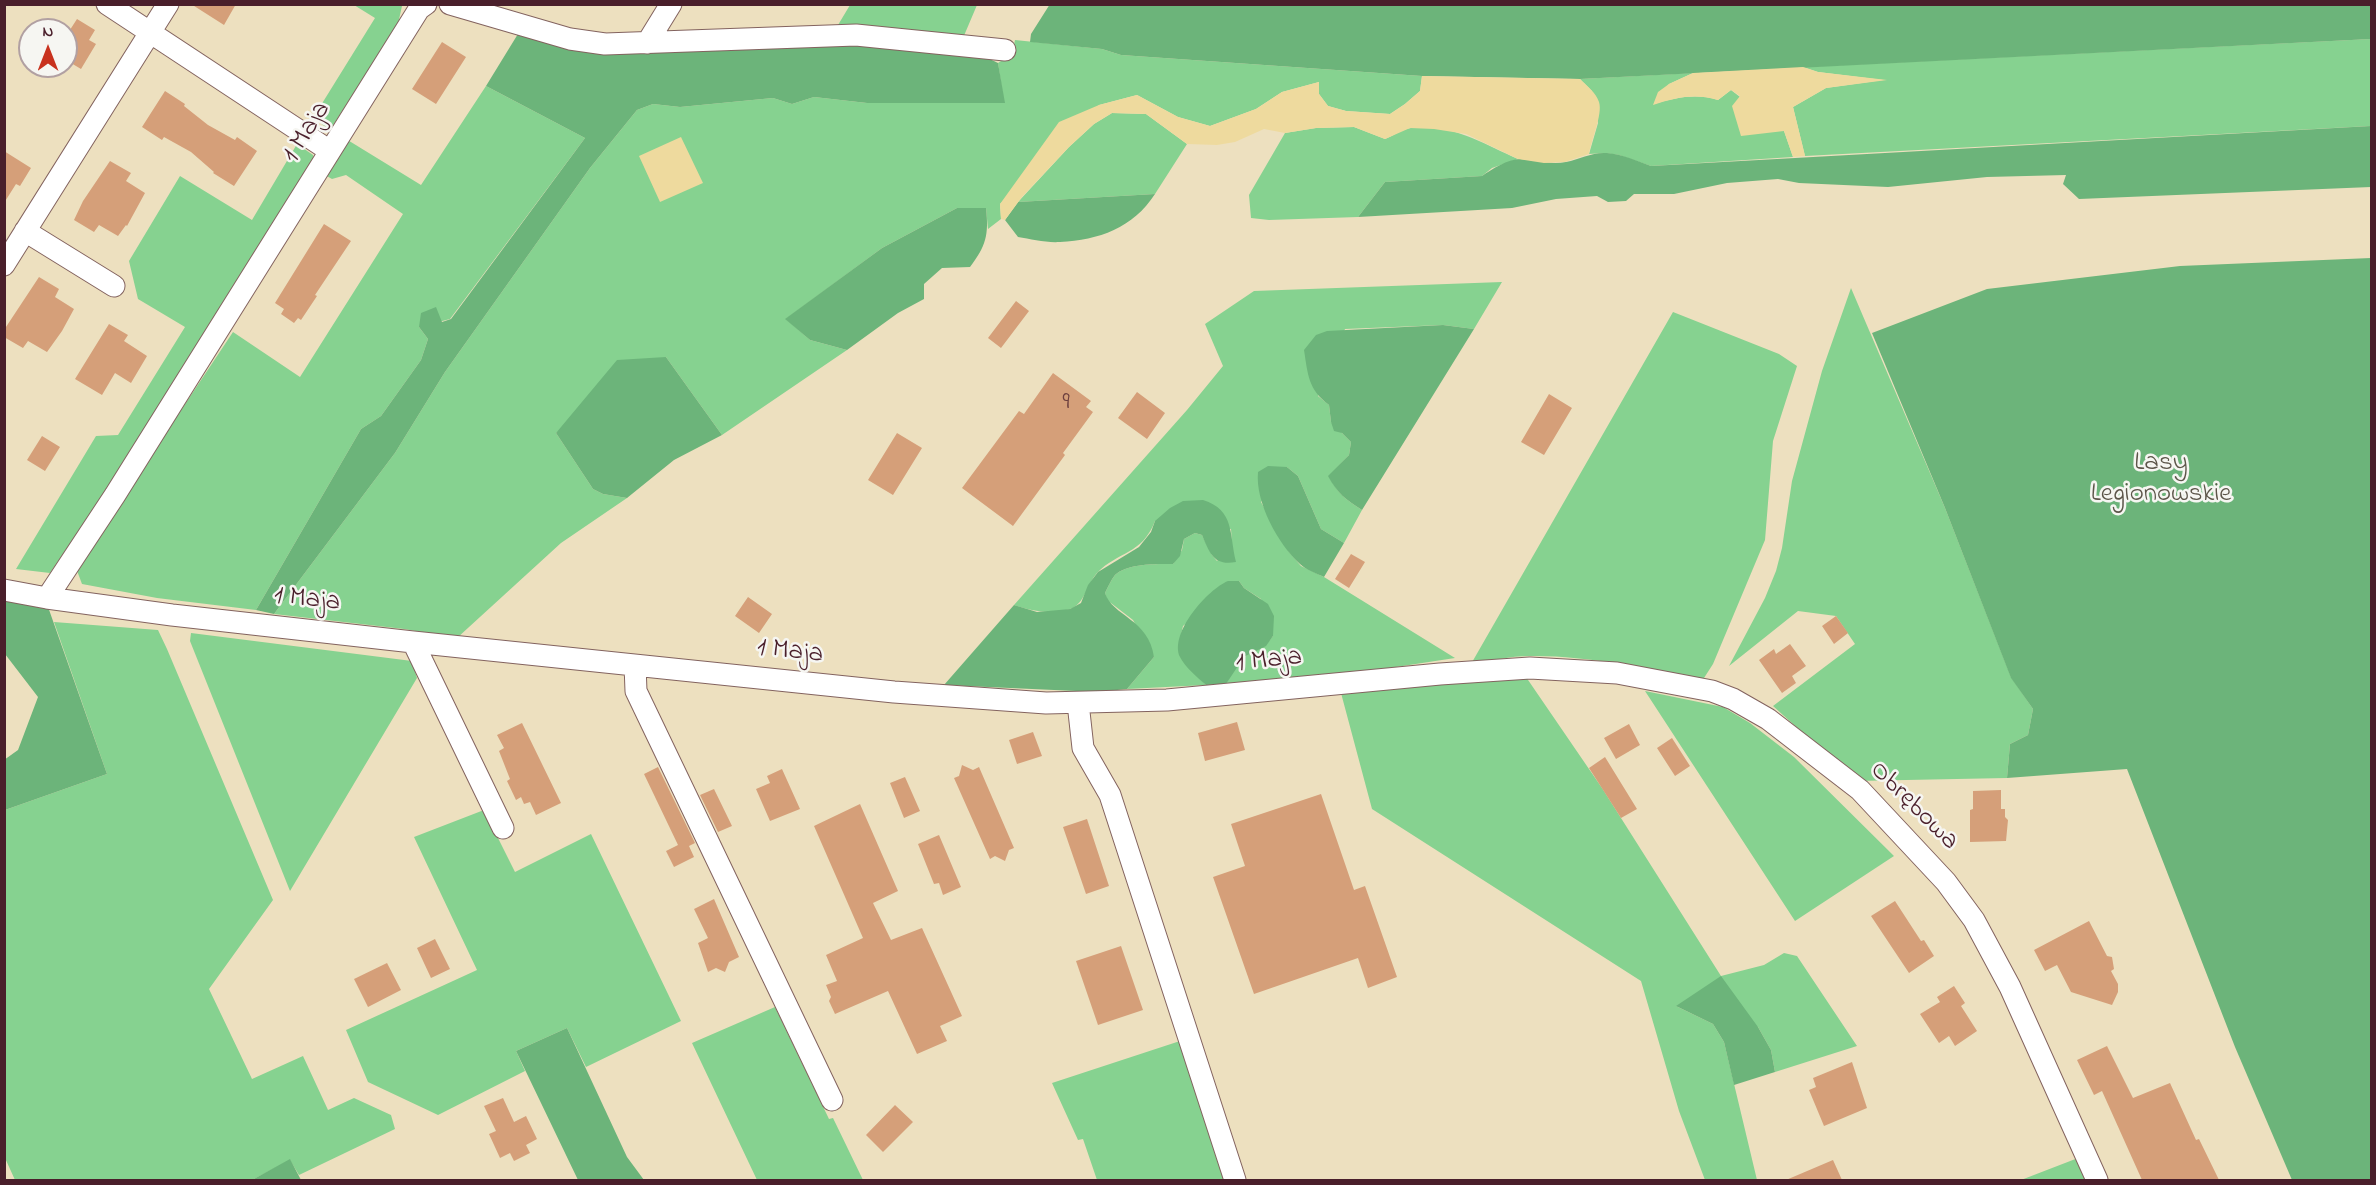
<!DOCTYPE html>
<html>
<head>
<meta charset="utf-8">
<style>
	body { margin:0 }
	#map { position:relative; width:2376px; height:1185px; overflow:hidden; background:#ede0bf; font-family:"Indie Flower",sans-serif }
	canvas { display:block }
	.frame { position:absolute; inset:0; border:6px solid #4a1f2b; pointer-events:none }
	.north { position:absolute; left:18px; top:18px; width:60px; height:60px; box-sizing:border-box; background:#f6f6f2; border:2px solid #b1a0a2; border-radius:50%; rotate:0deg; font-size:16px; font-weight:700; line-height:24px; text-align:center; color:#4a1f2b }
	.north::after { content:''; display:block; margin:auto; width:21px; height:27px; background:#c8321e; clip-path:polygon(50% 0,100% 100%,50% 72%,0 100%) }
</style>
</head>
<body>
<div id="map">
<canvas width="2376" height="1185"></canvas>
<div class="frame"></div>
<div class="north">N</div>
</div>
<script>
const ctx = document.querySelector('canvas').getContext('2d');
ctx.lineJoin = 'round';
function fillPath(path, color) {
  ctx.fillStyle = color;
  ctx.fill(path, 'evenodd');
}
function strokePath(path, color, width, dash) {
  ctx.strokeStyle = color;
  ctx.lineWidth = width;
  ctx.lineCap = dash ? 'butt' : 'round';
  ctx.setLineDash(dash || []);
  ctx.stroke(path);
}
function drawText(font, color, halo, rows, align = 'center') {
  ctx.font = font + ' "Indie Flower",sans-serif';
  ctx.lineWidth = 5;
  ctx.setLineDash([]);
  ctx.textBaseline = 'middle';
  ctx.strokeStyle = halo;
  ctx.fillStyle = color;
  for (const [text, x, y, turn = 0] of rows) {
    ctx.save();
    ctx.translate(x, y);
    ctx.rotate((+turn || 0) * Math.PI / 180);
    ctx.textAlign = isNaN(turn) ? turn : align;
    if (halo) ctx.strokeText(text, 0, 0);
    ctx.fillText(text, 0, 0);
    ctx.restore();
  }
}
fillPath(new Path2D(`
	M 354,5 L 402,5 L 402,6 L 398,24 L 330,130 L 313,118 L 375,18 Z
	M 850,5 L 977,5 L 963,38 L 835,30 Z
	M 2371,39 L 2371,126 L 1805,156 L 1793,107 L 1826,88 L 1883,80 L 1818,72 L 1803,67 Z
	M 1015,40 L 1102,49 L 1121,55 L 1422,76 L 1420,91 L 1405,104 L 1390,114 L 1346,111 L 1328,106 L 1319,94 L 1319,82 L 1282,92 L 1256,109 L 1210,126 L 1178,117 L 1137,95 L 1099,105 L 1000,204 L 1001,219 L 988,229 L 986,208 L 957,208 L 882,248 L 786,319 L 810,340 L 847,350 L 722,435 L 666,357 L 556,433 L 593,489 L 603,494 L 627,498 L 561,543 L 457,638 L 404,629 L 274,614 L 395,453 L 445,372 L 590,168 L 637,110 L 653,104 L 680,107 L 773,98 L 792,104 L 814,97 L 867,103 L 1004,103 L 998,63 L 1012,54 Z
	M 1693,73 L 1669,84 L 1654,104 C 1676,98 1695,93 1718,100 L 1731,90 L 1784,131 L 1793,157 L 1651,166 L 1619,155 L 1605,153 L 1589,154 L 1598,123 L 1592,91 L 1580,79 Z
	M 486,86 L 585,138 L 450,319 L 419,327 L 428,339 L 421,360 L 381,416 L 361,429 L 256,610 L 157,598 L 82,584 L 76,568 L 233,332 L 300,377 L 403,214 L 346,175 L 332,179 L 325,175 L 346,139 L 421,185 Z
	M 1112,113 L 1146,114 L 1187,144 L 1155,194 L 1018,202 L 1069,147 L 1094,124 Z
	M 1354,127 L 1385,139 C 1393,136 1402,129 1411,128 C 1449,122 1484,144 1518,159 L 1492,168 L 1482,176 L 1385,182 L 1358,217 L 1269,220 L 1251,218 L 1249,195 L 1285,133 L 1316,128 Z
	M 297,144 L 313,155 L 315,160 L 132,453 L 50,573 L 16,569 L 96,436 L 118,435 L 185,327 L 138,299 L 129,261 L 180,176 L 252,220 Z
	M 1502,282 L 1474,329 L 1443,325 L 1345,329 L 1318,396 L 1329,405 L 1331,422 L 1351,442 L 1349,455 L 1329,476 C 1337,493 1346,500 1362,510 L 1344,543 L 1321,529 L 1298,476 L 1287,467 L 1261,502 L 1289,552 L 1301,566 L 1324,577 L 1455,658 L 1350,674 L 1226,684 C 1231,674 1236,662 1246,656 C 1257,649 1265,647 1273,636 L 1261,599 L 1244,588 L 1239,581 L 1183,626 L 1181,635 L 1189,668 L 1206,685 L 1127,689 L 1154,657 L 1133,620 L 1107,600 L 1105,593 C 1108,587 1111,580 1115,575 C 1128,563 1157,564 1173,564 L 1182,550 L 1184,539 L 1195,533 L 1202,535 L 1212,555 L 1217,561 L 1232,544 L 1231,529 L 1155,521 C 1142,555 1118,551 1097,573 C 1087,584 1085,604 1070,609 C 1051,615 1032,611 1014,605 L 1187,410 L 1223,366 L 1205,324 L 1254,291 Z
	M 1851,288 L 1945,508 L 2011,677 L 2033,709 L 2028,735 L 2010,744 L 2007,778 L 1856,781 L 1773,706 L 1855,644 L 1836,616 L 1798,611 L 1729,666 L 1765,598 L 1776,571 L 1782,548 L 1792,481 L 1822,371 Z
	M 1673,312 L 1779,354 L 1797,366 L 1773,441 L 1765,540 L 1713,664 L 1704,678 L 1698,680 C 1647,668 1583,655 1530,656 C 1510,656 1490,661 1471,664 Z
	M 54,622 L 158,630 L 167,649 L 273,900 L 209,989 L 252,1079 L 303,1056 L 328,1110 L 354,1098 L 391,1115 L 395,1129 L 299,1175 L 290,1160 L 252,1180 L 15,1180 L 5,1158 L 5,810 L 107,774 Z
	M 191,633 L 412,661 L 417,678 L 290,891 L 190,641 Z
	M 1526,677 L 1602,788 L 1721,976 L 1764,965 L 1784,953 L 1797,956 L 1857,1046 L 1775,1072 L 1771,1050 L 1758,1027 L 1676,1006 L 1713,1024 L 1724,1042 L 1757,1180 L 1705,1180 L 1679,1111 L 1641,981 L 1372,809 L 1341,693 Z
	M 1645,691 L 1723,707 L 1750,723 L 1794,757 L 1894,856 L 1795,921 Z
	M 484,810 L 515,872 L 591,834 L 681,1021 L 586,1067 L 567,1028 L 516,1051 L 525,1071 L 438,1115 L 368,1082 L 346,1030 L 477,970 L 414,837 Z
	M 775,1007 L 829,1119 L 833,1118 L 863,1180 L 757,1180 L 692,1043 Z
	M 1180,1041 L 1225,1180 L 1097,1180 L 1083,1139 L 1078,1140 L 1052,1083 Z
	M 2078,1158 L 2089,1180 L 2021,1180 Z`), '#86d290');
fillPath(new Path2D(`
	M 1050,4 L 2372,5 L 2371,39 L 1580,79 L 1422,76 L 1121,55 L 1102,49 L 1030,42 L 1031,34 Z
	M 521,29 L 584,50 L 856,39 L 971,50 L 998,63 L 1005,103 L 867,103 L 814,97 L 792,104 L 773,98 L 680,107 L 653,104 L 637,110 L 590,168 L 445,372 L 395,453 L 274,614 L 256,610 L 361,429 L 381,416 L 421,360 L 428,339 L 419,327 L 421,313 L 436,307 L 442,322 L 451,319 L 585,138 L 486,86 Z
	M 2371,126 L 2371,187 L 2079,199 L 2063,184 L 2066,175 L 1987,177 L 1888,187 L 1799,183 L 1778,179 L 1727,183 L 1674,194 L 1634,194 L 1626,201 L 1608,202 L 1597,196 L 1556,199 L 1512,208 L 1358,217 L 1385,182 L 1482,176 C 1492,169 1508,159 1520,159 C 1536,160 1550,165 1566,162 C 1580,159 1592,152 1607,153 C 1622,154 1637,161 1651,166 Z
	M 1155,194 C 1133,228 1099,240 1060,242 C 1046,243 1031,239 1018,237 L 1005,220 L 1018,202 Z
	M 957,208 L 986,208 C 989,235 986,246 970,267 L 942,268 L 924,284 L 924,299 L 898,313 L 847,350 L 810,340 L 785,319 L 882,248 Z
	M 2371,258 L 2371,1180 L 2292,1180 L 2235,1047 L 2127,769 L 2007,778 L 2010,744 L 2028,735 L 2033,709 L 2011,678 L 1945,508 L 1872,333 L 1987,289 L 2180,266 Z
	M 1443,325 L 1474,329 L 1362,510 C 1346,500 1337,493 1328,476 L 1349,455 L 1351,442 L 1342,433 L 1334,431 L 1331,422 L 1329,405 C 1308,389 1308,375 1304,350 L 1316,335 L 1327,331 Z
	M 666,357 L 722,435 L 674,460 L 627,498 L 603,494 L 593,489 L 556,433 L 617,360 Z
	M 1268,466 L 1287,467 L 1298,476 L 1321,529 L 1344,543 L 1324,577 C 1316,573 1306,570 1300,564 C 1278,544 1255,502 1258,472 Z
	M 1203,500 C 1235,510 1229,534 1236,562 C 1214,566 1210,554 1202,535 L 1195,533 L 1184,539 L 1180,556 L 1173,564 C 1157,564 1128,563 1115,575 C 1111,580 1108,587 1105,593 C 1112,616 1149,619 1154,657 L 1127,689 L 1098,692 L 944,685 L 1014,605 L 1037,612 L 1070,609 L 1081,603 L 1088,585 L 1098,572 L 1139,547 L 1151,532 L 1155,521 L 1170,508 L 1183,501 Z
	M 1228,581 L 1239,581 L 1244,588 L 1268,604 L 1274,616 L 1273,636 L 1266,646 L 1244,657 L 1226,684 L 1206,685 C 1197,677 1185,667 1180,657 C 1169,633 1208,589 1228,581 Z
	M 5,597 L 47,604 L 107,774 L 5,810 L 4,760 L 18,750 L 38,697 L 5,654 Z
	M 1721,976 L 1758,1027 L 1771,1050 L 1775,1072 L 1734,1085 L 1724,1042 L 1713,1024 L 1676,1006 Z
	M 567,1028 L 627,1157 L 644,1180 L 578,1180 L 516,1051 Z
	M 290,1159 L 301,1180 L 252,1180 Z`), '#6cb47a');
fillPath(new Path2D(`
	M 1803,67 L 1818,72 L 1887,80 L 1826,88 L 1793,107 L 1805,156 L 1793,157 L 1784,131 L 1741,136 L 1732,106 L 1740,96 L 1731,90 L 1718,100 C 1695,93 1676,97 1653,105 L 1658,92 L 1669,84 L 1693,73 Z
	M 1422,76 L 1580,79 C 1587,86 1596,93 1599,102 C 1603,114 1591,141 1589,154 L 1565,162 L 1544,163 L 1518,159 L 1466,134 L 1434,129 L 1410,128 L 1385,139 L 1354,127 L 1316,128 L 1285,133 L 1264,129 L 1235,142 L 1217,145 L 1187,144 L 1146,114 L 1112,113 L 1094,124 L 1069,147 L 1022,197 L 1005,220 L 1001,219 L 1000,204 L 1059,122 L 1099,105 L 1137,95 L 1178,117 L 1210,126 L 1256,109 L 1282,92 L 1319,82 L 1319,94 L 1328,106 L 1346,111 L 1390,114 L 1405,104 L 1420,91 Z
	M 681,137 L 703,183 L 660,202 L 639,156 Z`), '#eeda9e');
fillPath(new Path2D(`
	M 191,4 L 236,4 L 224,25 Z
	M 77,19 L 95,30 L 89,40 L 96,44 L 81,69 L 66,60 L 66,36 Z
	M 442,42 L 466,57 L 436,104 L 412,89 Z
	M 165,91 L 185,104 L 184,106 L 208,125 L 235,140 L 237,137 L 257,151 L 234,186 L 213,173 L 214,172 L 191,152 L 164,137 L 162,140 L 142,127 Z
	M 4,151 L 31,168 L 20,186 L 16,184 L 4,203 Z
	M 110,161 L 131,173 L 126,181 L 145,193 L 127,226 L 126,225 L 118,236 L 99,225 L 94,232 L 74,220 L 83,201 Z
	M 324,224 L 351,241 L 315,295 L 317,296 L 301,320 L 298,318 L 294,323 L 281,314 L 284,309 L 275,303 Z
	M 39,277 L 59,289 L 55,297 L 74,309 L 62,331 L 47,352 L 28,341 L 23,348 L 4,337 L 4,330 Z
	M 1016,301 L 1029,311 L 1001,348 L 988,338 Z
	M 109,324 L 128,335 L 124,341 L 147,356 L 131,383 L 115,373 L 102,395 L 75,379 Z
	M 1053,373 L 1091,401 L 1086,407 L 1093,412 L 1063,453 L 1065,455 L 1013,526 L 962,488 L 1019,411 L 1024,414 Z
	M 1137,392 L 1165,413 L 1147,439 L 1118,418 Z
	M 1549,394 L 1572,408 L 1544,455 L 1521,442 Z
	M 897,433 L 922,448 L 893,495 L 868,480 Z
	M 42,436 L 60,447 L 45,471 L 27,460 Z
	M 1351,554 L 1365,562 L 1349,588 L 1335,579 Z
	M 748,597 L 772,614 L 759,633 L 735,616 Z
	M 1836,616 L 1848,633 L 1834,644 L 1822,626 Z
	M 1790,644 L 1806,666 L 1792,676 L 1796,683 L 1782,693 L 1759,660 L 1774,649 L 1776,654 Z
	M 1237,722 L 1245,750 L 1205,761 L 1198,733 Z
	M 522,723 L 561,803 L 536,815 L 530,802 L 524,804 L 521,797 L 516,800 L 507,781 L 510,779 L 499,751 L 504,748 L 497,735 Z
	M 1629,724 L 1640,745 L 1616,759 L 1604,738 Z
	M 1033,732 L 1042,756 L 1017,764 L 1009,740 Z
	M 1672,738 L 1690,766 L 1675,776 L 1657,748 Z
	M 1605,757 L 1637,809 L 1621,818 L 1589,768 Z
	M 962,765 L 973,770 L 979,767 L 1014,848 L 1009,850 L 1005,861 L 995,856 L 990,859 L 954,778 L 959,776 Z
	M 658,767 L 695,843 L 689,846 L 694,857 L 674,867 L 666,851 L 678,845 L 644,774 Z
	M 782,769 L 800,809 L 770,821 L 756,789 L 770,783 L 767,776 Z
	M 905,777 L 920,811 L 904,818 L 890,783 Z
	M 714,789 L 732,826 L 718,832 L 700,795 Z
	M 2001,790 L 2001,809 L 2005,809 L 2005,817 L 2008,820 L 2006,841 L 1970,842 L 1970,810 L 1973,809 L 1973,791 Z
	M 1321,794 L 1354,890 L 1365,886 L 1397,977 L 1368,988 L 1358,958 L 1254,994 L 1213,877 L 1245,866 L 1231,824 Z
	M 860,804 L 898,891 L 873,903 L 891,940 L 922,928 L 962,1016 L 940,1026 L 947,1041 L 917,1054 L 888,991 L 835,1014 L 829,1001 L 831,997 L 826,985 L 837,981 L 826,955 L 863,938 L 814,826 Z
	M 1087,819 L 1109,886 L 1086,894 L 1063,827 Z
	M 939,835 L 961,887 L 943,895 L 939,883 L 934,884 L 918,844 Z
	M 714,899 L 739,957 L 729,962 L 725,972 L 716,968 L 708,972 L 698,943 L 708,938 L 694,909 Z
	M 1895,901 L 1921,941 L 1924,940 L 1934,956 L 1909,973 L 1871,916 Z
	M 2089,921 L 2107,956 L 2112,957 L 2114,969 L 2111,971 L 2118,984 L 2118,992 L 2112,1005 L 2071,992 L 2057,965 L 2045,971 L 2034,950 Z
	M 435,939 L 450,969 L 431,978 L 417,948 Z
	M 1121,946 L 1143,1010 L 1098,1025 L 1076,961 Z
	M 387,963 L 401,990 L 368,1007 L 354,979 Z
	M 1954,986 L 1965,1003 L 1961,1006 L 1977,1031 L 1955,1046 L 1949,1036 L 1939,1043 L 1920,1014 L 1940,1002 L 1937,997 Z
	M 2107,1046 L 2133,1098 L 2170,1083 L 2196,1140 L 2199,1139 L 2219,1180 L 2142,1180 L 2102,1091 L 2094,1095 L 2077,1060 Z
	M 1852,1062 L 1867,1108 L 1824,1126 L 1809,1090 L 1816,1087 L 1813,1078 Z
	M 503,1098 L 514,1122 L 526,1116 L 537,1139 L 526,1145 L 530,1153 L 514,1161 L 510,1153 L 500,1158 L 489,1134 L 496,1131 L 484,1106 Z
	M 895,1105 L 913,1122 L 883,1152 L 866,1135 Z
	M 1833,1160 L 1842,1180 L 1786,1180 Z`), '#d59f79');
const minor = new Path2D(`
	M 107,4 L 330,151
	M 450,4 L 570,39 L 605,44 L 856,35 L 1005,50
	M 647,43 L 671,4
	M 25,231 L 114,286
	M 4,265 L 168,4
	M 4,590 L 47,598 L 172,615 L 413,642 L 894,692 L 1046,703 L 1167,700 L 1440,674 L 1530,668 L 1617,673 L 1712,691 L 1733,699 L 1768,719 L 1860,790 L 1946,882 L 1974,920 L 2010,987 L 2097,1180
	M 47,598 L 115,495 L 419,9 L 426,4
	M 413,642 L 503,828
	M 635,665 L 636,691 L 832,1100
	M 1078,703 L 1083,748 L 1110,795 L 1235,1180`);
strokePath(minor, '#83635f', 23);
strokePath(minor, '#fff', 21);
drawText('24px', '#6d3f3e', null, [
	["9",1066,404]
]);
drawText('27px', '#4a1f2b', '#f6f6f2', [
	["1 Maja",308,133,-58],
	["1 Maja",307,601,6],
	["1 Maja",790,653,6],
	["1 Maja",1269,662,-6],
	["Obrębowa",1913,807,45]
]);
drawText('27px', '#5c5549', '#f6f6f2', [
	["Lasy",2161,465],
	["Legionowskie",2161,496]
]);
</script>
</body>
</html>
